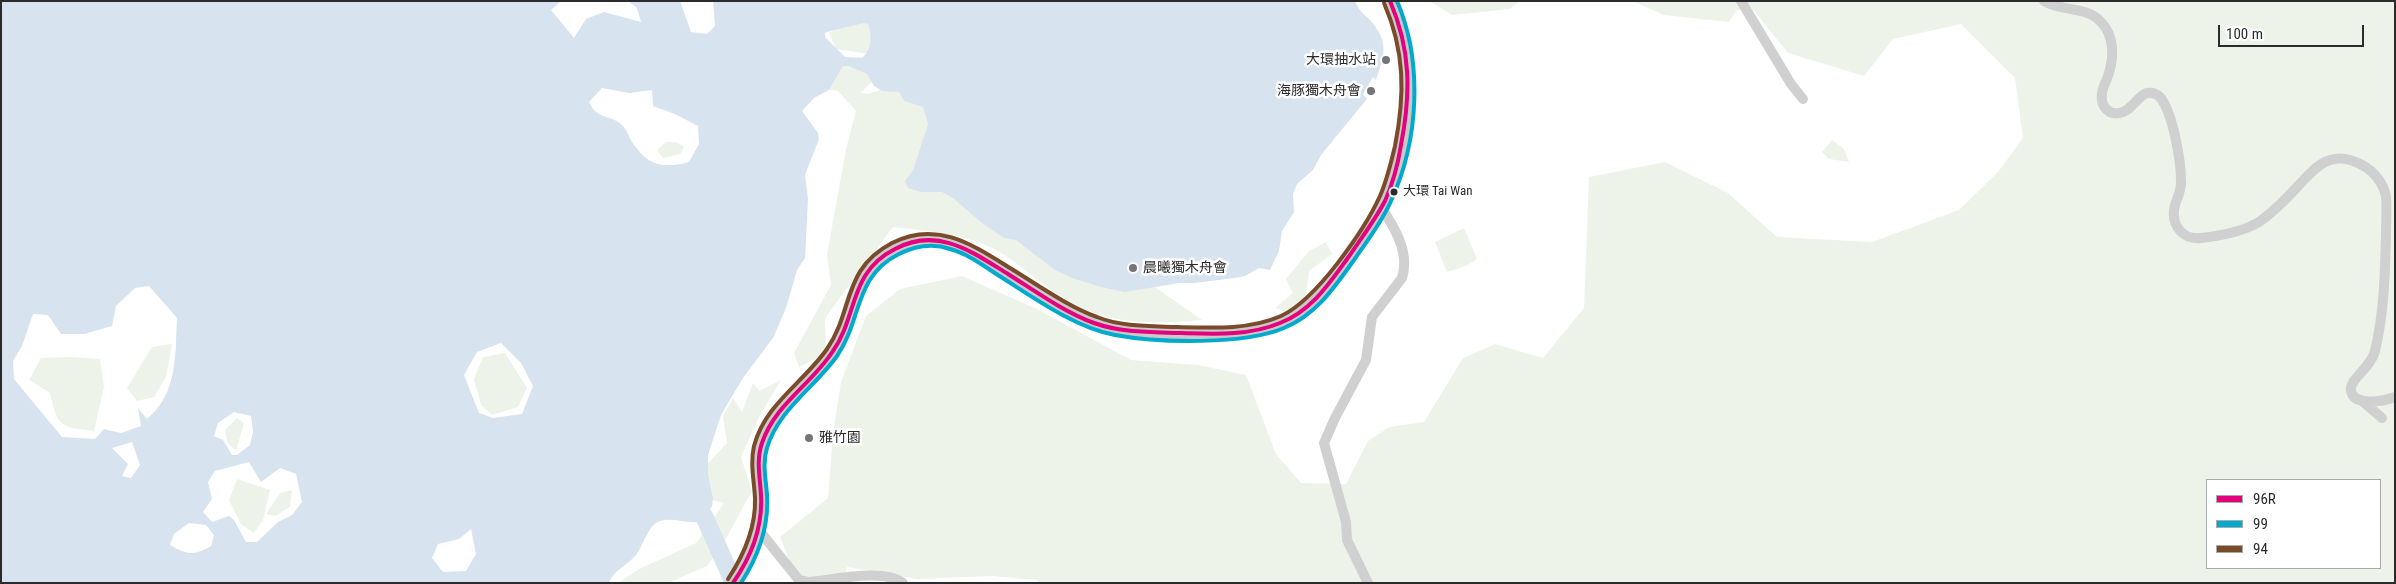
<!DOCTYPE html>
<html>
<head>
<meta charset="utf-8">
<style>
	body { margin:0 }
	#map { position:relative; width:2396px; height:584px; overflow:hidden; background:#fff; font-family:"Roboto Condensed",sans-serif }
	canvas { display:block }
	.frame { position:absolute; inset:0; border:2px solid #2b2b2b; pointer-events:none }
	.legend { position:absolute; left:2206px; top:479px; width:175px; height:90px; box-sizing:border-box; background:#fff; border:1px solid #aaa; margin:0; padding:6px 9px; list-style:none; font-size:15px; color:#2b2b2b }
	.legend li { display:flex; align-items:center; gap:10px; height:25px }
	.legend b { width:25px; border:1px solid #aaa }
	.scale { position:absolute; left:2218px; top:25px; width:146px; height:22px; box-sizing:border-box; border:2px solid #2b2b2b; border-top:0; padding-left:6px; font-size:15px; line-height:18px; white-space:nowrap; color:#2b2b2b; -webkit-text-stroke:4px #fff; paint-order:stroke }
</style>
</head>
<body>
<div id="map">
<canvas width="2396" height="584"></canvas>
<div class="frame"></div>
<ul class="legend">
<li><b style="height:6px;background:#e5007d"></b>96R</li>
<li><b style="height:6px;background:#00a9ce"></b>99</li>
<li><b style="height:6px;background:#7a4b2a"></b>94</li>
</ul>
<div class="scale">100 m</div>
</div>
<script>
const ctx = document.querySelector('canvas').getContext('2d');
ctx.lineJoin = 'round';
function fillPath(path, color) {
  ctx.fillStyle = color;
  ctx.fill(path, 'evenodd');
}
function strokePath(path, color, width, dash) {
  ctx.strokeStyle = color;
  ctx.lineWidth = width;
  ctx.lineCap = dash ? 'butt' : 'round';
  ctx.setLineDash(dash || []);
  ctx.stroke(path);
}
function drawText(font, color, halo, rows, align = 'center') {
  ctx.font = font + ' "Roboto Condensed","Noto Sans TC",sans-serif';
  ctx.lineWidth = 5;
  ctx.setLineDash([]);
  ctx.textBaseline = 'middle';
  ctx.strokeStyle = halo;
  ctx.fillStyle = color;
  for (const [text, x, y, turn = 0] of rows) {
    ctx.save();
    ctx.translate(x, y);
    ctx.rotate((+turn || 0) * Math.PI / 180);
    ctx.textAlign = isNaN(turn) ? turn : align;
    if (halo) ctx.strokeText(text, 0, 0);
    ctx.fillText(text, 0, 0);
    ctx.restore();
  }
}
fillPath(new Path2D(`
	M 1429,1 L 1520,1 L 1510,9 L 1452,15 Z
	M 1632,1 L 2395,1 L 2395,583 L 1041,583 L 1036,580 L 992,576 L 917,579 L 847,567 L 842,583 L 811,583 L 792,567 L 780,537 L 828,498 L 833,434 L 841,382 L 866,316 L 900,289 L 962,276 L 1037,309 L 1131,360 L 1198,365 L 1246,375 L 1276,454 L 1301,483 L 1346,484 L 1368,441 L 1389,427 L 1424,422 L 1463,358 L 1495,344 L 1543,358 L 1584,308 L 1589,177 L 1665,162 L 1728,193 L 1777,237 L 1872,242 L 1959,210 L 1998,172 L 2023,138 L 2015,78 L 1961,24 L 1893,39 L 1864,76 L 1788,53 L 1750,6 L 1736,11 L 1729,22 L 1664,15 ZM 2207,480 L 2380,480 L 2380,568 L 2207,568 Z
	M 860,14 L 873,29 L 869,54 L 836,49 L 829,33 Z
	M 873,56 L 888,67 L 860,93 L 869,94 L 893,85 L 931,101 L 1162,286 L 1155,287 L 1202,320 C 1156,324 1114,326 1072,303 C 1043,288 1019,261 990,247 C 959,233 926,231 893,227 L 825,318 L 826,354 L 799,367 L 794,353 L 831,285 L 827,255 L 846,149 L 856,111 L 838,91 L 809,87 L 830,60 Z
	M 1832,140 L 1844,149 L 1849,162 L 1829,159 L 1822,152 Z
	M 666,142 L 676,142 L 684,146 L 681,154 L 663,158 L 657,150 Z
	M 1464,228 L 1477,259 L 1466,266 L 1447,272 L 1435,242 Z
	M 1326,242 L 1332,254 L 1309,271 L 1306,296 L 1288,313 L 1275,308 L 1293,293 L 1286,279 L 1309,251 Z
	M 172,344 L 166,377 L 154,397 L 137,401 L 127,388 L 152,347 Z
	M 505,353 L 527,388 L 518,407 L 492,415 L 481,405 L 474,379 L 483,357 Z
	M 69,357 L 100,359 L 104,387 L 94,431 C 59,427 58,427 50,393 L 29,380 L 41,358 Z
	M 781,380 L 758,419 L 741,457 L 752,491 L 722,546 L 707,566 L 668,583 L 618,583 L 639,569 L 696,543 L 724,503 L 713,500 L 700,472 L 727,443 L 723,416 L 733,398 L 742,412 L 753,383 L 759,391 Z
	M 237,418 L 244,423 L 236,451 L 227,442 L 225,430 Z
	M 237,479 L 270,490 L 263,520 L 254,533 L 241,524 L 229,500 Z
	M 292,490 L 290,507 L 275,516 L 266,514 L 280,493 Z`), '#eef3ea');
fillPath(new Path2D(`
	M 1,1 L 561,1 L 551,10 L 574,38 L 586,19 L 604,12 L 641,22 L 637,8 L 628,1 L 680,1 L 691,32 L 707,34 L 715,26 L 713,1 L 1355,1 C 1359,10 1363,14 1370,20 C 1390,42 1384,56 1376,80 L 1373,77 L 1363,94 L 1367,99 L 1321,155 L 1313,170 L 1297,184 L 1293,194 L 1294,212 L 1282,231 L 1279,251 L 1270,270 L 1259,268 L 1245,276 L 1235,278 L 1194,283 L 1179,283 L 1125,292 L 1101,287 L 1072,278 L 1055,270 L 1016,240 L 1004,238 L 983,224 L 953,198 L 942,192 L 921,192 L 908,188 L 905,181 L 913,170 L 928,124 L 923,107 L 904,101 L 899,92 L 882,91 L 874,86 L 867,74 L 849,66 L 843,66 L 829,90 L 814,98 L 802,111 L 818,133 L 819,139 L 805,175 L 808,199 L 805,258 L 797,270 L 786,308 L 773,338 L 743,378 L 721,415 L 708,455 L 708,475 L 713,498 L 712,506 L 703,521 C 689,525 674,517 660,521 C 649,524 644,543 638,552 C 631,564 615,568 609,583 L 1,583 ZM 864,23 L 868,24 C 872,35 872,50 862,58 L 845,57 L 825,37 L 825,33 L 830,31 ZM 602,88 L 629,93 L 652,90 L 653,106 L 675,114 L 698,126 L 699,144 L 689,162 C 662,169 648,166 632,142 C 629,137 627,130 622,125 C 611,114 598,121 589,102 ZM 149,286 L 177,318 C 175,355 178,393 147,419 L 138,408 L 141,426 L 121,433 L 104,429 L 95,439 L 62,437 L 14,379 L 13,361 L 22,346 L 33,314 L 48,315 L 61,334 L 84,334 L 112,326 L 116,306 L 135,288 ZM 501,343 L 521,363 L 533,386 L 522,414 L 493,418 L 479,413 L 464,375 L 477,352 ZM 234,412 L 251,416 L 253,432 L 250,445 L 237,455 L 232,455 L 223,440 L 214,436 L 218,423 ZM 132,442 L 140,465 L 131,478 L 122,476 L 128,464 L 112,448 ZM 249,462 L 261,482 L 280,468 L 296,474 L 302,502 L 292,515 L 278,522 L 257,542 L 246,542 L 234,520 L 229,516 L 212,522 L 203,512 L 212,499 L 208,482 L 215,471 ZM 189,523 L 206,525 L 214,535 L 211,546 C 194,556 187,555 170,545 L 174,534 ZM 471,529 L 476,554 L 466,571 L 443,572 L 432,558 L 438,544 L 459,539 Z`), '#d7e4ef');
strokePath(new Path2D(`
	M 704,516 L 734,583`), '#d7e4ef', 18);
strokePath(new Path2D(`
	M 1741,1 L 1791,84 L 1803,99
	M 2044,1 C 2062,12 2087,6 2101,22 C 2115,36 2114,58 2108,76 C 2106,82 2102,88 2102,94 C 2100,107 2110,117 2123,112 C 2133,108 2137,97 2147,93 C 2152,92 2156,93 2160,97 C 2173,113 2181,161 2181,181 C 2182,192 2175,200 2174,210 C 2172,227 2184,240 2201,238 C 2219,236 2244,231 2259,222 C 2272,213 2287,198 2298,186 C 2317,165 2332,149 2362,165 C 2374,171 2384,184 2386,197 C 2387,209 2386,223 2386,235 C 2385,274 2384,314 2375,351 C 2371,368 2348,380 2351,391 C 2354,407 2384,401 2395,397
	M 2361,400 L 2382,418
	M 758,529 L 799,580 L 808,582 C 833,580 883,568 903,583
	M 1368,583 L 1347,540 L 1346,522 L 1324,443 L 1335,418 L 1366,360 L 1372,317 L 1402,278 C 1410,253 1395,228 1381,207`), '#d0d0d0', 10);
strokePath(new Path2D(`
	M 733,583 C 752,557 763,527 761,494 C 759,477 756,463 761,445 C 772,406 812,383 834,350 C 849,326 849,296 866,273 C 885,247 922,232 953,243 C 973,250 991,264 1009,275 C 1033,289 1057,303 1081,317 C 1112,333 1143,332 1177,333 C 1218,334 1258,337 1295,316 C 1319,302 1333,279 1348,257 C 1361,239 1375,220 1385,200 C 1403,164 1413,83 1405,44 C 1402,29 1396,15 1390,1`), '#c9c9c9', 14);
strokePath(new Path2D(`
	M 733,583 C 751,557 763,527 761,495 C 760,477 756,460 762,443 C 775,404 812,384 833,351 C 858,315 849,272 895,249 C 938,226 972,252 1008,274 C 1035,291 1064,312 1094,323 C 1122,333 1152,332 1181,333 C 1214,334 1249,336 1280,323 C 1313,310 1330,282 1350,255 C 1362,237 1375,220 1385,201 C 1393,183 1398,164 1401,145 C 1411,93 1411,50 1390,1`), '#e5007d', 4);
strokePath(new Path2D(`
	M 741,583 C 758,557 769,526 767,495 C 766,479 762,464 767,448 C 778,410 815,387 837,356 C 862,320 854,276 899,254 C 915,246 933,243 950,249 C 969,254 985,267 1001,277 C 1034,298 1076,328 1115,335 C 1158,343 1244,345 1284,328 C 1316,315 1334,288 1354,260 C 1367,241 1382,222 1391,201 C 1419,140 1423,62 1397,1`), '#00a9ce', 4);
strokePath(new Path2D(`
	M 728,579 C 744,555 756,528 755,498 C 754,480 750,463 754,446 C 765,404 804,382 827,349 C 854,310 842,269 892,243 C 937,220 973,245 1010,268 C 1038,285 1067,306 1097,317 C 1122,327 1150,326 1177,327 C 1212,328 1249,330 1281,316 C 1316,300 1364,231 1380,196 C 1387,180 1391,163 1395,146 C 1405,95 1405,51 1384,3`), '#7a4b2a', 4);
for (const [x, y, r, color] of [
	[1386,60,5,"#757575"],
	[1371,91,5,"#757575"],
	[1394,192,4.5,"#2b2b2b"],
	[1133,268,5,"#757575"],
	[809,438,5,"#757575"]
]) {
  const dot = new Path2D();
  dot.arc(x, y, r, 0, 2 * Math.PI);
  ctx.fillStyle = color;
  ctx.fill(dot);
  strokePath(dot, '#fff', 2);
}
drawText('13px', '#2b2b2b', '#fff', [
	["大環 Tai Wan",1403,192]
], 'left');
drawText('14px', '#2b2b2b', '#fff', [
	["大環抽水站",1376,60],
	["海豚獨木舟會",1361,91],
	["晨曦獨木舟會",1143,268,"left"],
	["雅竹園",819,438,"left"]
], 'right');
</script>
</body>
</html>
